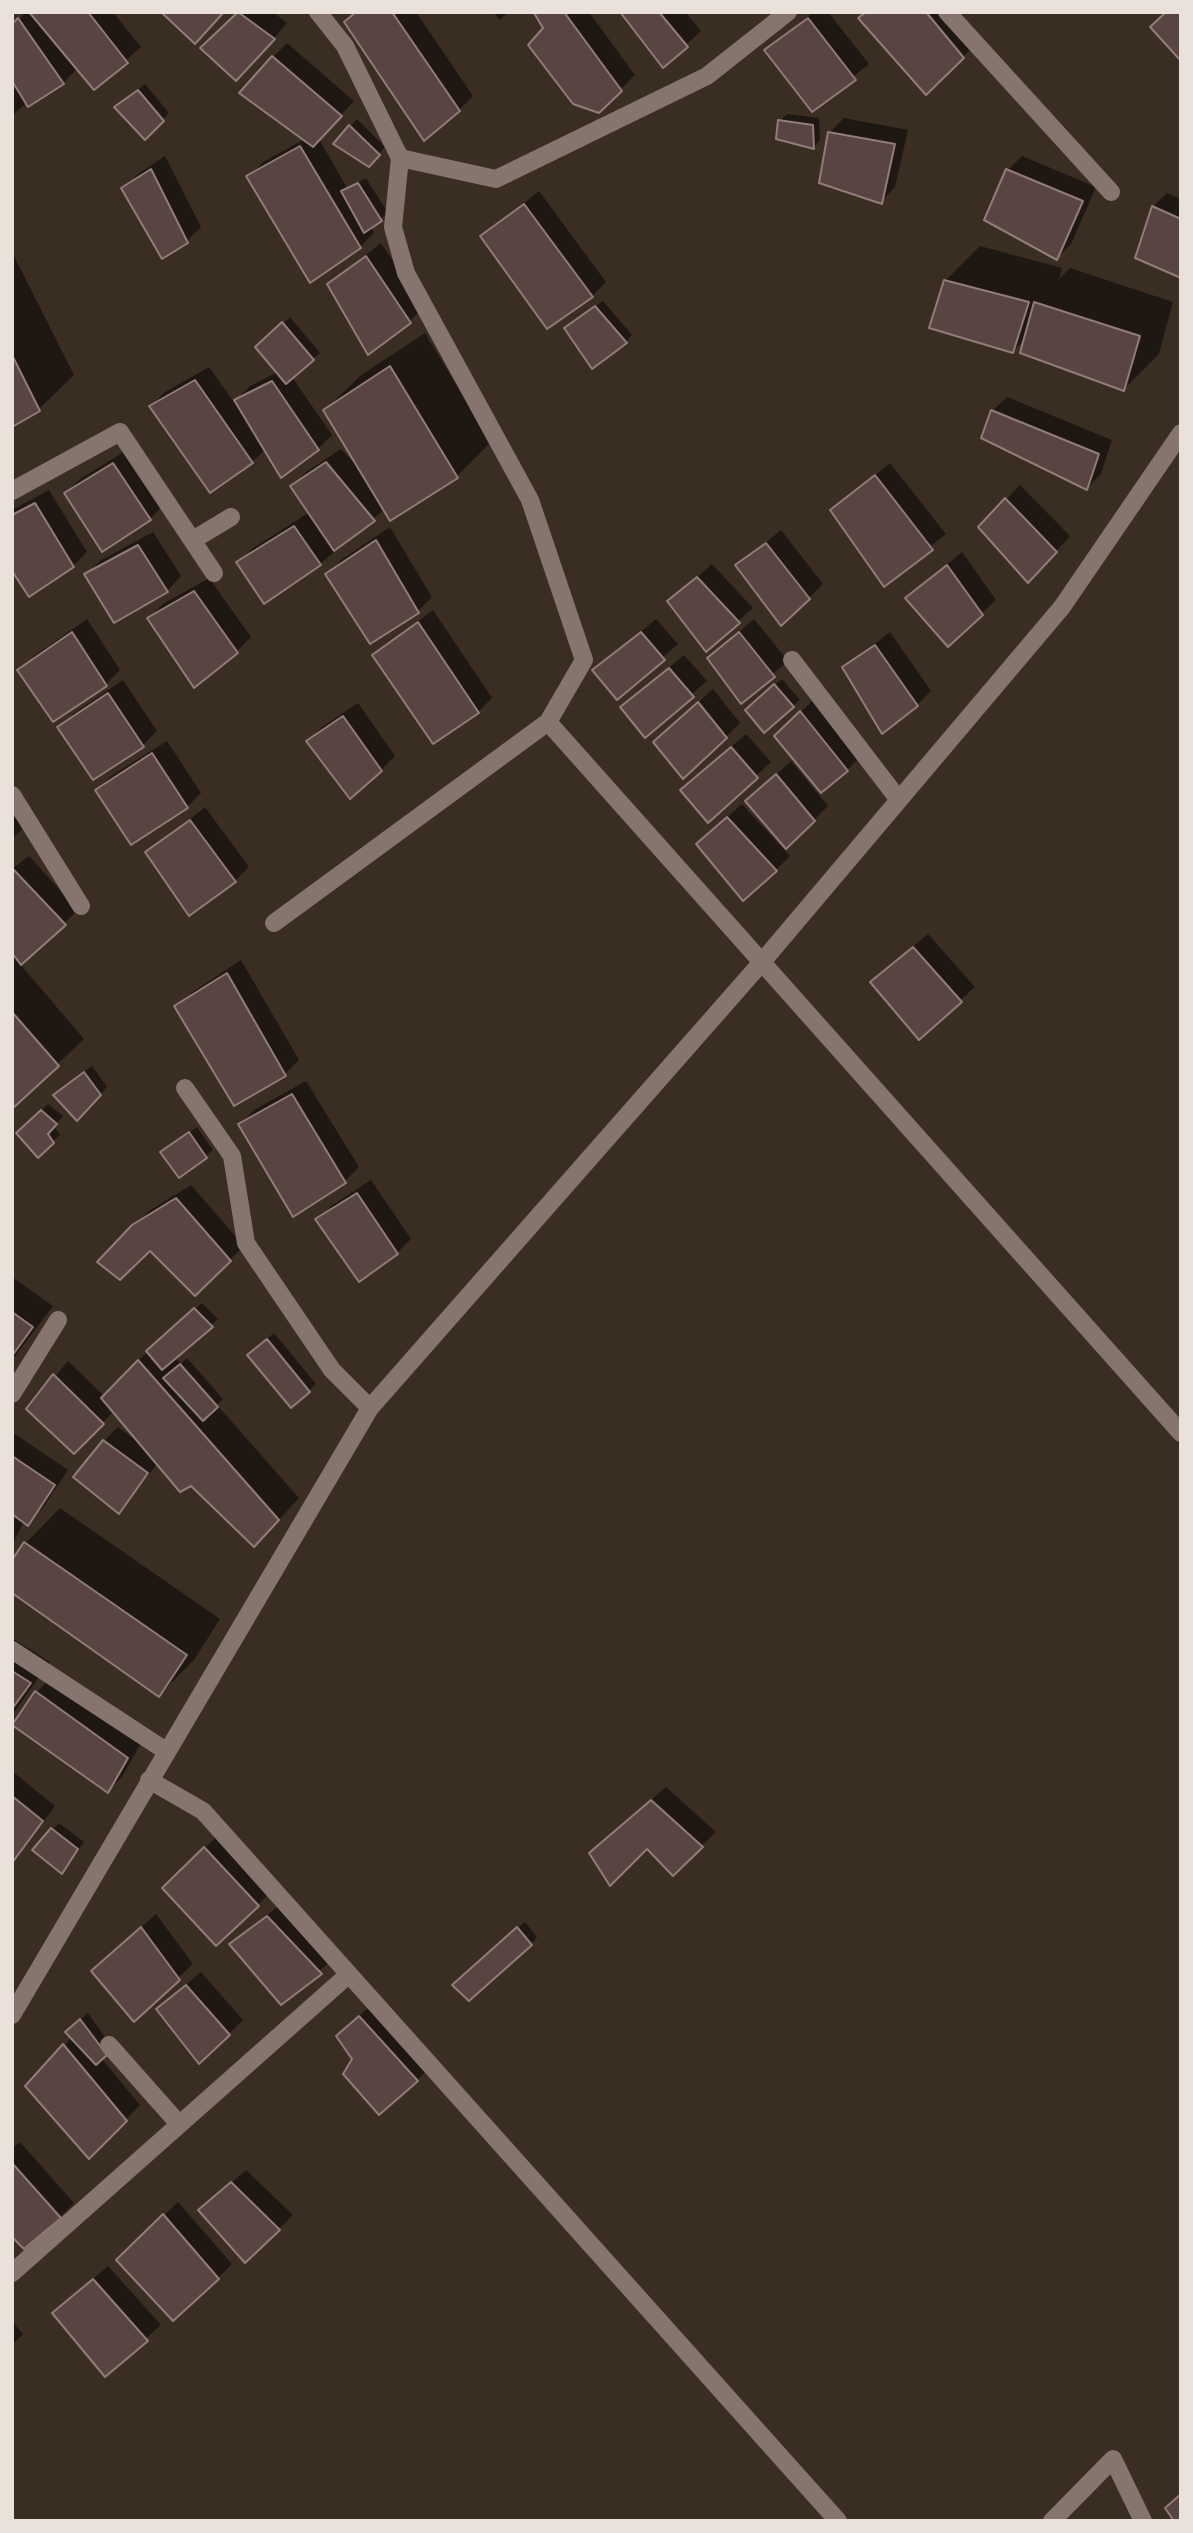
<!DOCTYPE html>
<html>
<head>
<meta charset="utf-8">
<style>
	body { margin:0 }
	#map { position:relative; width:1193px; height:2533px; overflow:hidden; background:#3a2e22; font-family:Ubuntu,sans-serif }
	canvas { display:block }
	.frame { position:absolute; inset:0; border:14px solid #e9e1da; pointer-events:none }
</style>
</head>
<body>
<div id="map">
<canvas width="1193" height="2533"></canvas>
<div class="frame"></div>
</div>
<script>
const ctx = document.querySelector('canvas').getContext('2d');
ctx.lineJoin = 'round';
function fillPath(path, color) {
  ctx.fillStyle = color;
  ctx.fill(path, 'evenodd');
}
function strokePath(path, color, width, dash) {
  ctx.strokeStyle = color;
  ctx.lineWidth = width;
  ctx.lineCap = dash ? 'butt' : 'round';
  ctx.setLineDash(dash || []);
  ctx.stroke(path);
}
fillPath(new Path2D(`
	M 26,12 L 113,12 L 141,47 L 94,88 L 78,68 L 63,83 L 27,102 L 12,116 L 12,27 Z
	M 240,12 L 273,12 L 287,23 L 250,65 L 203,48 Z
	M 356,12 L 416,12 L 473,96 L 459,110 Z
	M 494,12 L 509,12 L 499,20 Z
	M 537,12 L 589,12 L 635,75 L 599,111 Z
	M 623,12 L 685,12 L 701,31 L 664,65 Z
	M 813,12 L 828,12 L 869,64 L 812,109 L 766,50 Z
	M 867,12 L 952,12 L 977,43 L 926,93 Z
	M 287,43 L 354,101 L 319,139 L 347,188 L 366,178 L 388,213 L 371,226 L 374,233 L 360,247 L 249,177 L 263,162 L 305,139 L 273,57 Z
	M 145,84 L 169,113 L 145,138 L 116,107 Z
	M 787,114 L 819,118 L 820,140 L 814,147 L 780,121 Z
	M 844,118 L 908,130 L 895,187 L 881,202 L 829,133 Z
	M 357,119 L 385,147 L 368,165 L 335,144 Z
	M 165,156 L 201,227 L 187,241 L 124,188 L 138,174 Z
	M 1022,156 L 1096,187 L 1071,244 L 1057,258 L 1008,170 Z
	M 539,191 L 606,282 L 592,296 L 483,237 Z
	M 1167,193 L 1181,199 L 1181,276 L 1153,207 Z
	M 381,243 L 424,307 L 410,321 L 329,284 Z
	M 980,246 L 1062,268 L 1059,279 L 1070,268 L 1173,302 L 1159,354 L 1124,389 L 1026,338 L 1012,352 L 945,281 Z
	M 12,252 L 74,375 L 39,409 L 12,425 Z
	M 603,301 L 632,335 L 626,342 L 573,322 Z
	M 290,317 L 320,353 L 292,377 L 332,435 L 318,449 L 266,449 L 252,462 L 151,406 L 165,392 L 209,367 L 234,402 L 250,386 L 278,372 L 257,348 Z
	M 425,333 L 491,442 L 457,476 L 385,509 L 320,564 L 239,562 L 253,548 L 310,512 L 292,487 L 306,472 L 341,449 L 360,469 L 325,410 L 360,376 Z
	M 1007,397 L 1112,440 L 1101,474 L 1087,488 L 992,411 Z
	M 127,450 L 164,504 L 150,519 L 103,550 L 66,493 L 80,479 Z
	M 890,463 L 946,534 L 884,584 L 832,510 Z
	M 1020,485 L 1070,536 L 1042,567 L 980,527 Z
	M 49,490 L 87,552 L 73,566 L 12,568 L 12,510 Z
	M 390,527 L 432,597 L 418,611 L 327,574 L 341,560 Z
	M 781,530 L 823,584 L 809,598 L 738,566 Z
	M 153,532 L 181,576 L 167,591 L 115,621 L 86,575 L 100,561 Z
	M 962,552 L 996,600 L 948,644 L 908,598 Z
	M 712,564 L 753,608 L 706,649 L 670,601 Z
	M 209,578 L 251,637 L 237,651 L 149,618 L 163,604 Z
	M 433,610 L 492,698 L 478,712 L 434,741 L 375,655 Z
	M 87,619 L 120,670 L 106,684 L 20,670 L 34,656 Z
	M 656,619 L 678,644 L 617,698 L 595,670 Z
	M 754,619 L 788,661 L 741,701 L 709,658 Z
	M 890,632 L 931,691 L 917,705 L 844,668 Z
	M 684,655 L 707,681 L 645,735 L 622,707 Z
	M 782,679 L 800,700 L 764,731 L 754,703 Z
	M 123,680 L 157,731 L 143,745 L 94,778 L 60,727 L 74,713 Z
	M 713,689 L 740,723 L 726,737 L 670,728 Z
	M 815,698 L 861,756 L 847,770 L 776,736 Z
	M 358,703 L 395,756 L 381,770 L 308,741 L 322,727 Z
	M 746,734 L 771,762 L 708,820 L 697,776 Z
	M 167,741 L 201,793 L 187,807 L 97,790 L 111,776 Z
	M 791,761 L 828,806 L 814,820 L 762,787 Z
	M 742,804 L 790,856 L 776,870 L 713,830 Z
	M 205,807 L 249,867 L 235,881 L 148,853 Z
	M 12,813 L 23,828 L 12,839 Z
	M 29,856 L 78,910 L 20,964 L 84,1039 L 12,1107 L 12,869 Z
	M 928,934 L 975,987 L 919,1037 L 887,968 Z
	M 241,960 L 299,1060 L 285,1074 L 176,1007 L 191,993 Z
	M 92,1066 L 107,1087 L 77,1118 L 62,1088 Z
	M 306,1081 L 359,1167 L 345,1181 L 240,1125 L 254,1110 Z
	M 48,1104 L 63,1116 L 54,1126 L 60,1135 L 38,1155 L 18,1133 Z
	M 197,1127 L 213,1150 L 179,1176 L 162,1152 Z
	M 371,1180 L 411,1239 L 397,1253 L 317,1220 L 331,1206 Z
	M 191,1185 L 244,1246 L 195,1294 L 150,1249 L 100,1261 L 149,1211 Z
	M 12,1277 L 53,1306 L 12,1360 Z
	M 202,1303 L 218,1319 L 175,1357 L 181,1364 L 187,1358 L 223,1399 L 217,1405 L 299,1498 L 275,1524 L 192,1484 L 158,1463 L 119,1511 L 104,1441 L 118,1427 L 137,1441 L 114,1411 L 74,1452 L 28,1409 L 68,1361 L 104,1396 L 159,1340 Z
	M 274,1333 L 316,1384 L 291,1406 L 256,1348 Z
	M 15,1434 L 68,1470 L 42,1509 L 28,1523 L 24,1521 L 12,1545 L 12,1437 Z
	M 60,1508 L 220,1619 L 194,1660 L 159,1695 L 12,1563 L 26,1543 Z
	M 12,1638 L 50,1662 L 12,1715 Z
	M 51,1678 L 141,1743 L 122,1777 L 108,1791 L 37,1692 Z
	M 12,1771 L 55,1806 L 12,1863 Z
	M 666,1787 L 716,1832 L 673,1873 L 647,1847 L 591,1853 Z
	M 59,1823 L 84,1842 L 62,1871 L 52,1830 Z
	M 219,1834 L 272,1891 L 258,1905 L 164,1888 Z
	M 282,1903 L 335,1958 L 281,2002 L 231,1944 Z
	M 156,1914 L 193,1964 L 178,1978 L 108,1957 Z
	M 525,1922 L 537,1937 L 531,1944 L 461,1978 Z
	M 201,1972 L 243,2020 L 229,2034 L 158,2009 Z
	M 374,2003 L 431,2066 L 417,2080 L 354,2059 L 352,2022 Z
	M 88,2013 L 112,2047 L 101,2058 L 140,2105 L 89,2157 L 27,2086 L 72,2037 L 74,2025 Z
	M 20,2142 L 74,2203 L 60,2217 L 12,2234 L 12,2148 Z
	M 246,2170 L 293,2215 L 279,2229 L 201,2210 Z
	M 178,2202 L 232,2264 L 218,2278 L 118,2260 Z
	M 108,2266 L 161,2325 L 106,2374 L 69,2299 Z
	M 12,2321 L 23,2334 L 12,2345 Z`), '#0007');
const building = new Path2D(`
	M 29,12 L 88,12 L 128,63 L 94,90 Z
	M 161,12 L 224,12 L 195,44 Z
	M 238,12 L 275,39 L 236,81 L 200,48 Z
	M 356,12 L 392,12 L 460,111 L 424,141 L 344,22 Z
	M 564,12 L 622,91 L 599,113 L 573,104 L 528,45 L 543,28 L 534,13 Z
	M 620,12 L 659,12 L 688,47 L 663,68 Z
	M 866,12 L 926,12 L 964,58 L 926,95 L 858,18 Z
	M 1166,12 L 1181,12 L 1181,61 L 1150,27 Z
	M 18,18 L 64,84 L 28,107 L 12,81 L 12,24 Z
	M 808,18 L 856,80 L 812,112 L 764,50 Z
	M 272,56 L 342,116 L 313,147 L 239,93 Z
	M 138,90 L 164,121 L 145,140 L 114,107 Z
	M 778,120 L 813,125 L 814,149 L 776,139 Z
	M 349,125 L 380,155 L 369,167 L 333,144 Z
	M 828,132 L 895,144 L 882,204 L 819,183 Z
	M 300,146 L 361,248 L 310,283 L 246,176 Z
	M 151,169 L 188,243 L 162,259 L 121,188 Z
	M 1006,169 L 1083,201 L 1057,260 L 984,220 Z
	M 358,183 L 382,221 L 364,233 L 341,191 Z
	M 524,204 L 593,297 L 547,329 L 480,236 Z
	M 1152,206 L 1181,219 L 1181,278 L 1135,258 Z
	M 366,256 L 411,323 L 368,355 L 327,284 Z
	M 944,280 L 1029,302 L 1013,353 L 929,328 Z
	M 1034,302 L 1140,336 L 1124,391 L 1020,353 Z
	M 595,306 L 627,343 L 592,369 L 564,328 Z
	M 282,322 L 314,360 L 286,384 L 255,347 Z
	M 12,355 L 40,411 L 12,427 Z
	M 390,366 L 458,478 L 390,521 L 323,410 Z
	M 195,380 L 253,463 L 210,493 L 149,406 Z
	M 272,381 L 319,450 L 281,478 L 234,400 Z
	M 991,410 L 1099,454 L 1087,490 L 981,438 Z
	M 326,462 L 375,521 L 334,551 L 290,486 Z
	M 113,463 L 151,520 L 102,552 L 64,493 Z
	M 875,475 L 933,550 L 884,587 L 830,510 Z
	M 1005,498 L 1057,552 L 1028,583 L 978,527 Z
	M 35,503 L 74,567 L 29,597 L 12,571 L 12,515 Z
	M 294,526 L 321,565 L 264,604 L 236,562 Z
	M 376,540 L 419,613 L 370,644 L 325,574 Z
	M 766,543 L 810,599 L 781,626 L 735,565 Z
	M 138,545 L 168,592 L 114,623 L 84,574 Z
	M 947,565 L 983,615 L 948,647 L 905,598 Z
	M 697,577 L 740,623 L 706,652 L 667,601 Z
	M 194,591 L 238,653 L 194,688 L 147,618 Z
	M 418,622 L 479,713 L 433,744 L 372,655 Z
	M 72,632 L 107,686 L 53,722 L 17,670 Z
	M 641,632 L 665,660 L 617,700 L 592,670 Z
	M 739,632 L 775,677 L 741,704 L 707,658 Z
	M 875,645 L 918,706 L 882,734 L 842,667 Z
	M 669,668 L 694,697 L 645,738 L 620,707 Z
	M 774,684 L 794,707 L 764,733 L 745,710 Z
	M 108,693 L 144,747 L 93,780 L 57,727 Z
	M 698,702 L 727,738 L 683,779 L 653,742 Z
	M 800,711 L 848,771 L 821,793 L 774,736 Z
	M 343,716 L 382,771 L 350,799 L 306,741 Z
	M 731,747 L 758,778 L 708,823 L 680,790 Z
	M 152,753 L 188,808 L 131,845 L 95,790 Z
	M 776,774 L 815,821 L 786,849 L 745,801 Z
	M 727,817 L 777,871 L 743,901 L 696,844 Z
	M 190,820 L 236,882 L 189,916 L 145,852 Z
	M 13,869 L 66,925 L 21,965 L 12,953 Z
	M 913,947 L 962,1002 L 919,1040 L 870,982 Z
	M 227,973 L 286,1076 L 234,1106 L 174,1006 Z
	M 12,1012 L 59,1066 L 12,1109 Z
	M 84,1072 L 101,1095 L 77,1121 L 53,1095 Z
	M 292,1094 L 346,1183 L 293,1217 L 238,1124 Z
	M 41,1110 L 57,1124 L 48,1134 L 54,1143 L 38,1158 L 16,1133 Z
	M 189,1132 L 207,1158 L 179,1178 L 160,1152 Z
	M 357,1193 L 398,1254 L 359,1282 L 315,1219 Z
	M 176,1198 L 231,1261 L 195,1296 L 150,1251 L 120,1280 L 97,1262 L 132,1225 Z
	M 194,1308 L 213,1327 L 162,1370 L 146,1351 Z
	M 12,1312 L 33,1327 L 12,1356 Z
	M 267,1339 L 310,1392 L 291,1408 L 247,1355 Z
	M 138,1360 L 279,1520 L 254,1547 L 191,1486 L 180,1492 L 101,1398 Z
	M 180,1364 L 218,1407 L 203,1421 L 163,1378 Z
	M 53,1374 L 104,1424 L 74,1454 L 26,1409 Z
	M 103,1440 L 148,1473 L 119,1514 L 73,1477 Z
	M 12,1456 L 55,1485 L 28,1526 L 12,1514 Z
	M 24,1542 L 187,1655 L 159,1697 L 12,1593 L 12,1560 Z
	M 12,1671 L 31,1683 L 12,1709 Z
	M 35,1691 L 128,1758 L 108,1793 L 12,1725 Z
	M 12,1796 L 43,1821 L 12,1863 Z
	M 651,1800 L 703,1847 L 673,1876 L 647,1849 L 610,1886 L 589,1853 Z
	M 51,1828 L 78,1849 L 62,1874 L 32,1850 Z
	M 204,1847 L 259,1906 L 216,1946 L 162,1888 Z
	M 267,1916 L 322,1974 L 281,2005 L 229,1944 Z
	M 141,1927 L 180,1980 L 134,2022 L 91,1971 Z
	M 517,1927 L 532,1945 L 469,2001 L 452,1985 Z
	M 186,1985 L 230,2035 L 199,2064 L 156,2009 Z
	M 359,2016 L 418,2081 L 379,2115 L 343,2074 L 352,2059 L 336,2036 Z
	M 80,2019 L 107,2055 L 96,2065 L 65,2032 Z
	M 63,2044 L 127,2121 L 89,2159 L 25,2086 Z
	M 12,2163 L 61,2218 L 24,2249 L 12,2237 Z
	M 231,2182 L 280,2230 L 245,2263 L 198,2210 Z
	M 163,2214 L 219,2279 L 173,2321 L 116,2260 Z
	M 93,2279 L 148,2341 L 105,2377 L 52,2313 Z
	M 1181,2494 L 1181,2521 L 1174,2521 L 1165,2508 Z`);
fillPath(building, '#584542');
strokePath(building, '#927c7a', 2);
strokePath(new Path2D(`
	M 947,12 L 1111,192
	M 400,158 L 496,179 L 707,76 L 788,12
	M 12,491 L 120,432 L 214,573
	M 193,540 L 231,517
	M 792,660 L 899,800
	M 548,722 L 1181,1433
	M 12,795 L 81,906
	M 274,923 L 548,722 L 584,660 L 530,500 L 406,273 L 393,227 L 400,158 L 345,46 L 318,12
	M 185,1088 L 232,1156 L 246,1243 L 332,1370 L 370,1408
	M 12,1394 L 58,1320
	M 12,1650 L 166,1751
	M 149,1780 L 203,1811 L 838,2521
	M 12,2015 L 370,1408 L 762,962 L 1062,607 L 1181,433
	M 109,2045 L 179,2124
	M 12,2273 L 348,1975
	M 1052,2521 L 1113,2459 L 1143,2521`), '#86746e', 18);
</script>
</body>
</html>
